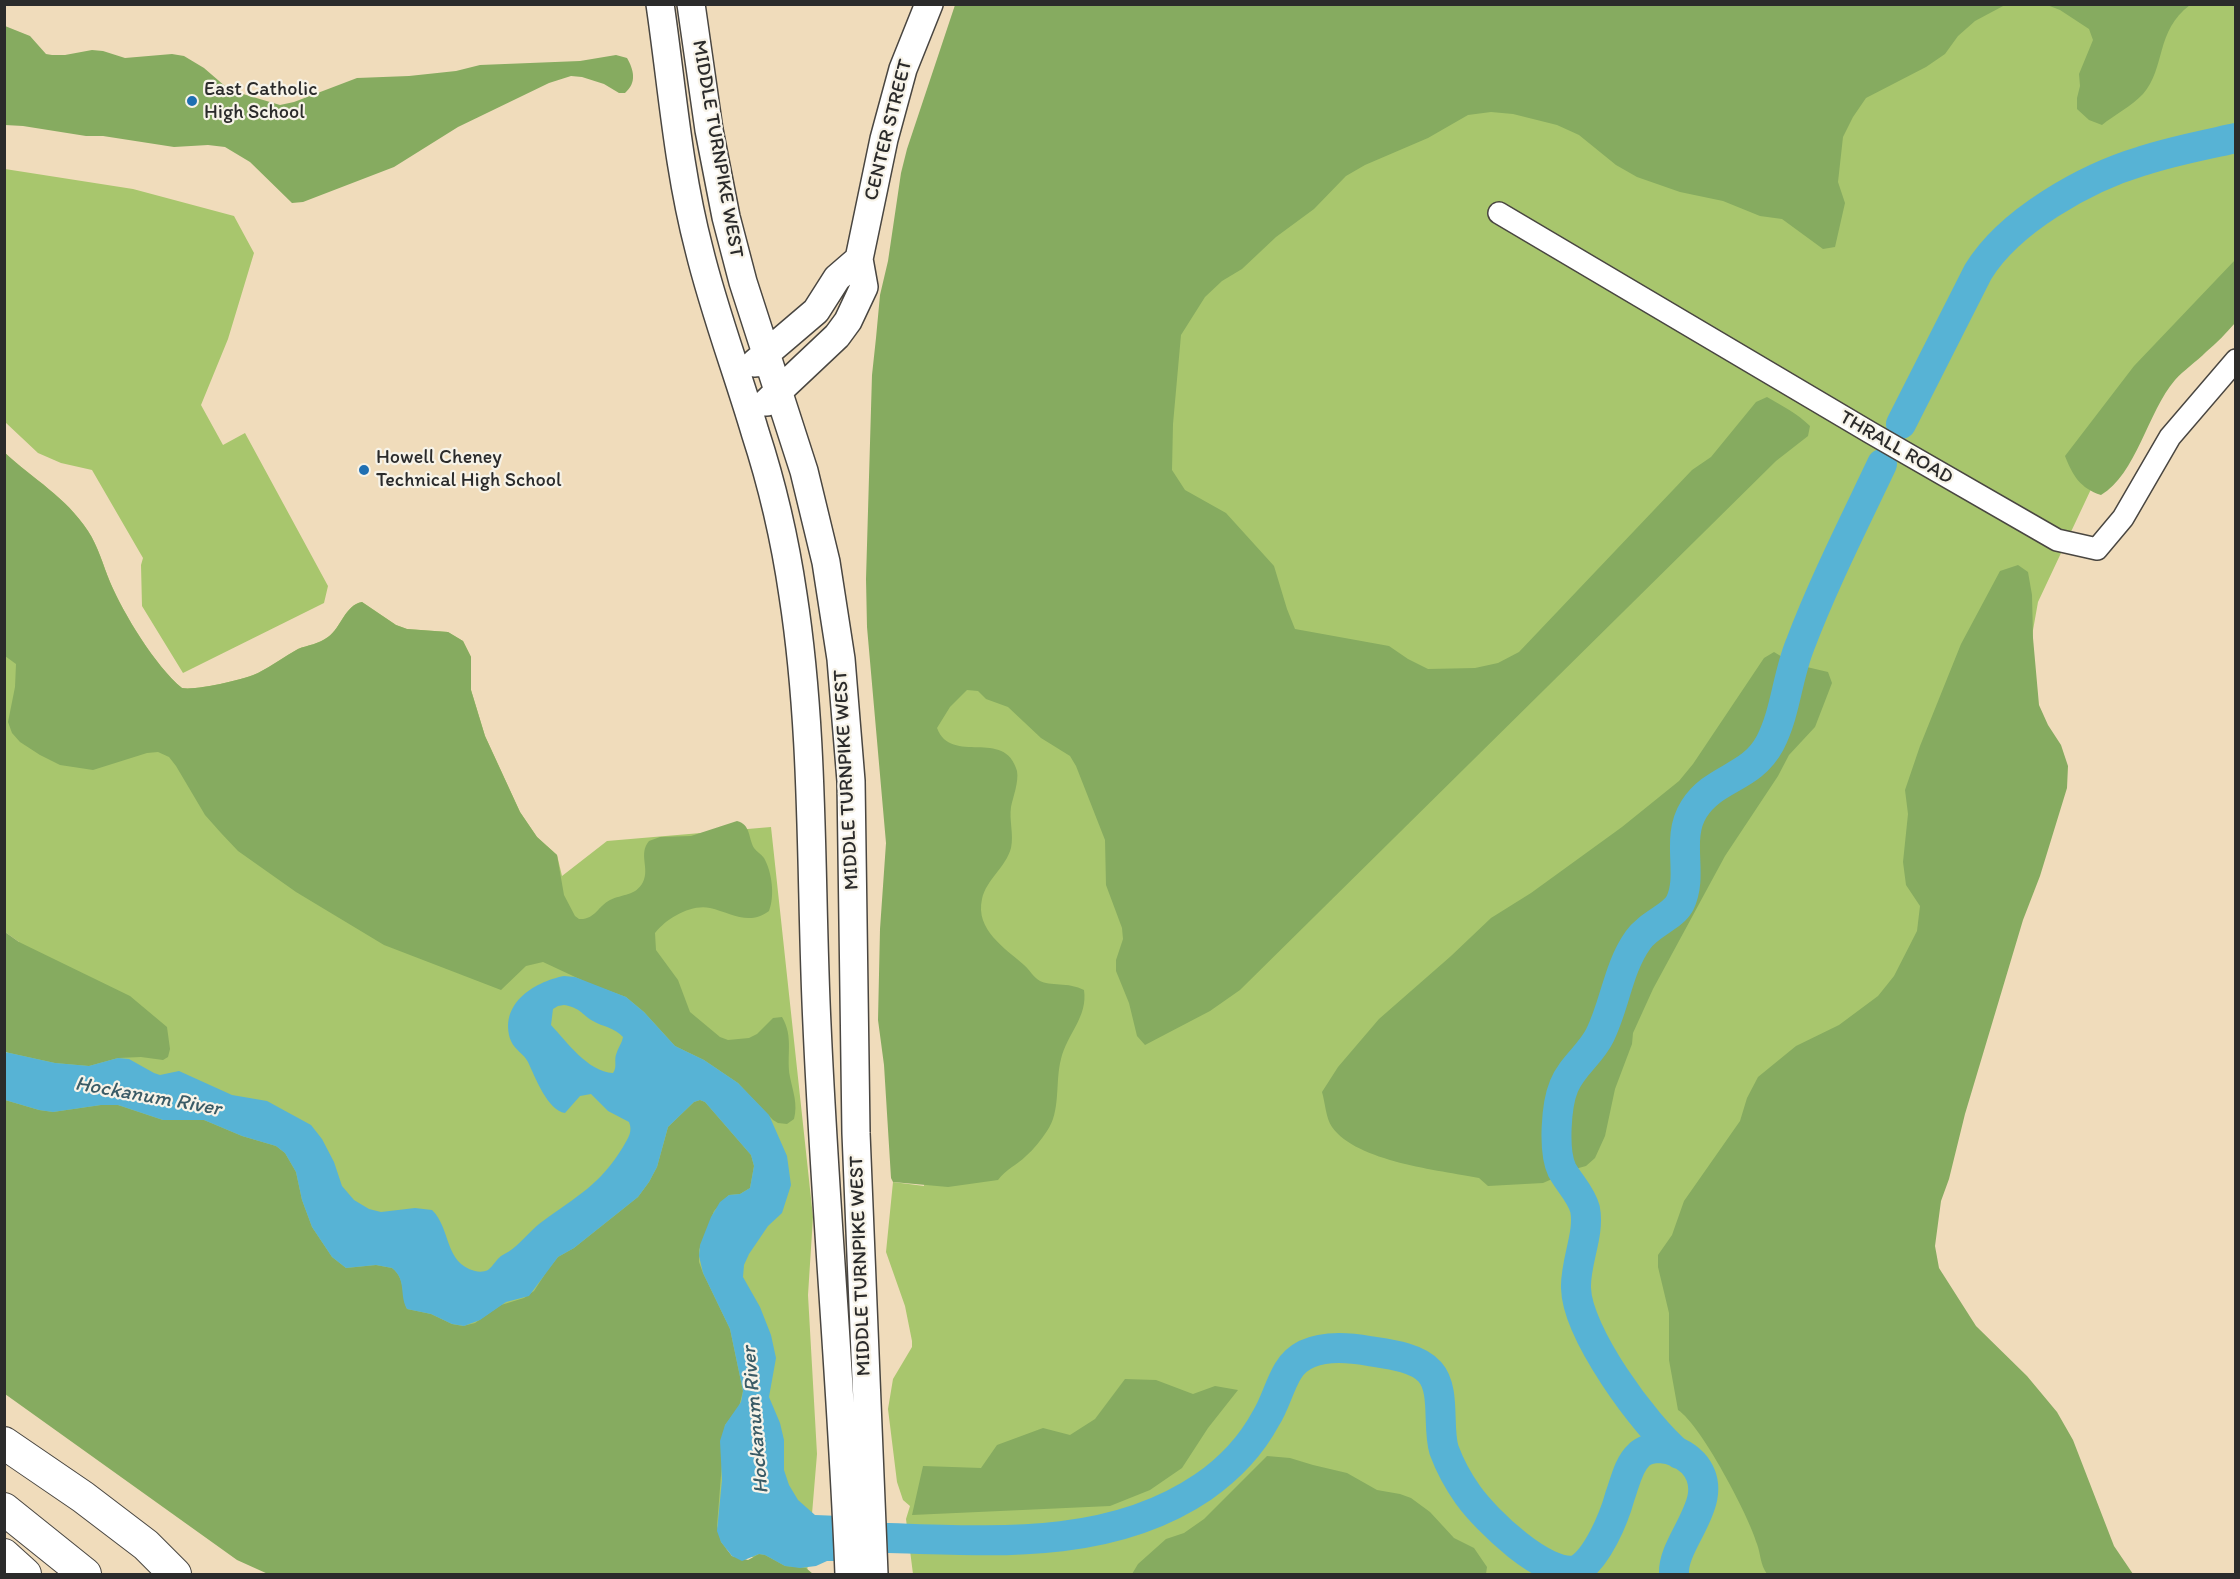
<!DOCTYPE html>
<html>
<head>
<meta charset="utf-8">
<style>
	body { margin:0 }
	#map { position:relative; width:2240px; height:1579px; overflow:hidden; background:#f0dcbb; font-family:Itim,sans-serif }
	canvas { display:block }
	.frame { position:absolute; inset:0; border:6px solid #2b2b2b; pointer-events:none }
</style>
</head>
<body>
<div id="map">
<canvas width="2240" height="1579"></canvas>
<div class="frame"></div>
</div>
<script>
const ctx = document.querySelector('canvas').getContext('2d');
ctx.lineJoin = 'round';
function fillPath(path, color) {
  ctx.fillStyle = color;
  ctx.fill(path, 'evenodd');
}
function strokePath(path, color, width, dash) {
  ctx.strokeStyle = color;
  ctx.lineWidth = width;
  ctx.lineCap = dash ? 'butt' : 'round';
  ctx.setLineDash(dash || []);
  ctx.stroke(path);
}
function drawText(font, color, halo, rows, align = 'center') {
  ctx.font = font + ' Itim,sans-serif';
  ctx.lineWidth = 4.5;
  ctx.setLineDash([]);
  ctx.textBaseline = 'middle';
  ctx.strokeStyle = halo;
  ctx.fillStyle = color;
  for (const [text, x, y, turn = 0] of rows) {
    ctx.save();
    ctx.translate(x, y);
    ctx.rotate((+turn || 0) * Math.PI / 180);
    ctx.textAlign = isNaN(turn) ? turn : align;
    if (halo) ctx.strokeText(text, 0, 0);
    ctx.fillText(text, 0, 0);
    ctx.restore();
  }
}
fillPath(new Path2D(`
	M 1003,5 L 2235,5 L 2235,314 L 2116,436 L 2038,602 L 1923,1248 L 2112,1574 L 913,1574 L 906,1519 L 910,1506 L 903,1500 L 897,1482 L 888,1409 L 893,1379 L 912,1347 L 912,1341 L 905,1306 L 886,1252 L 893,1182 L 924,1186 L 912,896 Z
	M 5,169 L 133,189 L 234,216 L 254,253 L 228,339 L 201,405 L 223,445 L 245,433 L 328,586 L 324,603 L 183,673 L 142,606 L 141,565 L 143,558 L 92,470 L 61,463 L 38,453 L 5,422 Z
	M 4,452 C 33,479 66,497 88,531 C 98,546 103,565 110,582 C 123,613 156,667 182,688 C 195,691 246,679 258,673 C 272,666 285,656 298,649 C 308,645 319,644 328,637 C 341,628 345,605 362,602 L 396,625 L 407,629 L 448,632 L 463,641 L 471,657 L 471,690 L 485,736 L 520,812 L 537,837 L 557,855 L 562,876 L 607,841 L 771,827 L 813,1217 L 808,1295 L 817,1454 L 807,1574 L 5,1325 L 5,1073 L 19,942 L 5,932 Z`), '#a8c66d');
fillPath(new Path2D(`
	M 955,5 L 2005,5 L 1975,21 L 1958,36 L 1945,54 L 1926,67 L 1866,98 L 1853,117 L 1843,137 L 1838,182 L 1845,203 L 1835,247 L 1823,249 L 1782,219 L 1760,216 L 1723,201 L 1680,192 L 1637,177 L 1616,165 L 1579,135 L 1557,125 L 1513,114 L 1491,112 L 1468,115 L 1428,138 L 1365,165 L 1346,176 L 1314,209 L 1276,237 L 1242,269 L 1222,281 L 1205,297 L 1181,335 L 1173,424 L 1172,470 L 1185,490 L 1226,513 L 1274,566 L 1287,609 L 1295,629 L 1389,646 L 1408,659 L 1428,669 L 1475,668 L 1498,663 L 1519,652 L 1692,470 L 1711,457 L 1756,402 L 1767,397 C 1782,406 1797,413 1810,426 L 1808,436 L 1776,461 L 1240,990 L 1210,1011 L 1145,1045 L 1137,1036 L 1129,1003 L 1116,971 L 1116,960 L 1123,939 L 1122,928 L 1106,885 L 1105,840 L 1076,766 L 1070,756 L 1041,738 L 1008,707 L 986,699 L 978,691 L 967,690 L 950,707 L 937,728 C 951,766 1005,727 1017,771 C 1019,782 1013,797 1011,807 C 1009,820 1014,835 1011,848 C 1006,867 986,880 982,899 C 975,930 1005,948 1024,965 C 1029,969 1034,978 1040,981 C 1049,986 1069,982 1084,990 C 1088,1017 1067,1034 1061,1059 C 1055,1081 1061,1112 1047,1131 C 1041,1140 1034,1149 1026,1156 C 1017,1165 1006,1169 998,1180 L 948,1187 L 893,1182 L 891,1178 L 884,1065 L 878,1020 L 880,929 L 886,843 L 867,627 L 866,579 L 872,375 L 876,338 L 880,295 L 888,261 L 901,173 L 907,149 Z
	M 2047,5 L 2190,4 L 2190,5 C 2155,31 2166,68 2143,94 C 2132,106 2114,115 2102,125 L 2089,120 L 2077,109 L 2077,98 L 2080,86 L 2079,74 L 2093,40 L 2089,29 L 2060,10 Z
	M 5,26 L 30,36 L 46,54 L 52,55 L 65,55 L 92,50 L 103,51 L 125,58 L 172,54 L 184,56 L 204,68 L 226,87 L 243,94 L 280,105 L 294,102 L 357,78 L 409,76 L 456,71 L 480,65 L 580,61 L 616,55 L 627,58 C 634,70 637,83 625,93 L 619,93 L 604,84 L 582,77 L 571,76 L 549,83 L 458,127 L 394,167 L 303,202 L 292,203 L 250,162 L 225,147 L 208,145 L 174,147 L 103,136 L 86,136 L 23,126 L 5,125 Z
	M 2235,260 L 2235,323 C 2226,333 2217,343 2206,352 C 2196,362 2184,370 2175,380 C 2148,411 2136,475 2101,495 C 2080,488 2073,476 2065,456 L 2134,366 Z
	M 4,452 C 33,479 66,497 88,531 C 98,546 103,565 110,582 C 123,613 156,667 182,688 C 195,691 246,679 258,673 C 272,666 285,656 298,649 C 308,645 319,644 328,637 C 341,628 345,605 362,602 L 396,625 L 407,629 L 448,632 L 463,641 L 471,657 L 471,690 L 485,736 L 520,812 L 537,837 L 557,855 L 564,895 L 575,916 L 579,919 C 595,920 598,906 610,900 C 622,894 636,896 643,882 C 650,868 638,854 649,841 L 660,837 L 691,836 L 737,821 C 751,825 748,837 754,848 C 757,852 761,854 764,858 C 772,872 775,896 769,911 C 749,926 731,913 710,908 C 691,904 667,918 655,933 L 656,950 L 678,980 L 690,1012 L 720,1037 L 728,1040 L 749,1038 L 757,1034 L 773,1018 L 782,1017 C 794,1037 786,1056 790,1077 C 793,1092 798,1104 794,1119 L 787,1124 L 778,1123 L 773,1120 L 738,1083 L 704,1060 L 675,1046 L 644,1012 L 626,997 L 588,983 L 543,962 L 526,966 L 501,990 L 384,945 L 296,892 L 238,851 L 221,833 L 205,815 L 176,766 L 169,757 L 158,752 L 147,753 L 93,770 L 60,765 L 40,755 L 20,742 L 12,733 L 8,722 L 15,687 L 16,664 L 5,656 Z
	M 2018,565 L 2028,572 L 2032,595 L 2033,638 L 2039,705 L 2048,725 L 2061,745 L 2068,766 L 2067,788 L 2040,876 L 2023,920 L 1965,1114 L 1949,1179 L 1941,1201 L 1935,1246 L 1939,1268 L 1976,1326 L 2027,1376 L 2057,1412 L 2073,1440 L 2114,1546 L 2133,1574 L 1767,1574 C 1760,1564 1761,1555 1757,1544 C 1749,1516 1701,1425 1678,1410 L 1669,1360 L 1669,1313 L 1658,1267 L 1658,1255 L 1672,1235 L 1684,1201 L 1740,1121 L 1747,1098 L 1758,1077 L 1796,1046 L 1839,1025 L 1878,996 L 1894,976 L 1917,931 L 1920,906 L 1906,885 L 1903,862 L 1908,814 L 1905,790 L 1920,746 L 1961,644 L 2000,571 Z
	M 1774,652 L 1794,664 L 1828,672 L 1832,683 L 1815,727 L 1789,755 L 1778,776 L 1725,856 L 1653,989 L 1633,1033 L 1632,1044 L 1615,1089 L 1605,1136 L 1595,1158 L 1586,1166 L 1575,1169 L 1543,1183 L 1488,1186 L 1479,1178 C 1439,1170 1357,1162 1332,1127 C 1326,1119 1325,1102 1322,1092 L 1338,1067 L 1379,1019 L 1451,956 L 1491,918 L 1531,893 L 1622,827 L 1679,781 L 1693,764 L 1764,658 Z
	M 5,932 L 19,942 L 130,996 L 167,1027 L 170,1049 L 168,1057 L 163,1060 L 141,1057 L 118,1058 L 89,1066 L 55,1063 L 5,1052 Z
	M 5,1100 L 39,1110 L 53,1112 L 101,1105 L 118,1105 L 163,1120 L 204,1120 L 242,1136 L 276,1146 L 285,1153 L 296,1172 L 302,1200 L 312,1227 L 332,1257 L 346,1268 L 376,1265 L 392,1268 C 406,1279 401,1294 407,1309 L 431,1314 L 452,1324 L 463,1326 L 475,1323 L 501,1305 L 524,1298 L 534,1291 L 547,1271 L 558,1257 L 574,1248 L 638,1197 L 649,1182 L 657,1167 L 668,1127 L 694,1102 L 700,1100 L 705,1102 L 751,1155 L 754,1166 L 750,1188 L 740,1194 L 729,1195 L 714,1211 L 699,1250 L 699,1262 L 703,1273 L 730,1329 L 743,1391 L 739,1407 L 725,1425 L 717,1526 L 721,1542 L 732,1556 L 748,1560 L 759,1554 L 765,1555 L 785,1566 L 806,1568 L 813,1574 L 268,1574 L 237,1560 L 5,1394 Z
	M 1125,1379 L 1156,1380 L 1193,1394 L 1215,1386 L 1238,1390 L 1208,1428 L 1182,1468 L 1150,1490 L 1110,1506 L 912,1515 L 923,1466 L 981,1468 L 997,1445 L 1043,1428 L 1070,1435 L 1095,1419 Z
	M 1267,1456 L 1290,1458 L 1313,1465 L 1347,1473 L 1377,1490 L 1400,1494 L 1411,1498 L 1430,1512 L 1454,1538 L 1474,1548 L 1487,1567 L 1486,1574 L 1132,1574 L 1138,1564 L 1166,1539 L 1184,1533 L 1204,1519 Z`), '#86ab60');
fillPath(new Path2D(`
	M 564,976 L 575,977 L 626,997 L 644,1012 L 675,1046 L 704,1060 L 738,1083 L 769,1115 L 787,1156 L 791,1185 L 782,1213 L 768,1226 L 749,1254 L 744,1265 L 743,1277 L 760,1307 L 771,1335 L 776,1358 L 769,1397 L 780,1423 L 784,1440 L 784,1470 L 789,1485 L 798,1500 L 815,1515 L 840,1516 L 848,1561 L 827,1561 L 816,1566 L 800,1568 L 785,1566 L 765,1555 L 759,1554 L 742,1561 L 732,1556 L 721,1542 L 717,1531 L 722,1480 L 720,1441 L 725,1425 L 741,1402 L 743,1391 L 730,1329 L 703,1273 L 699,1256 L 700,1245 L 711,1217 L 720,1202 L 729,1195 L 740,1194 L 750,1188 L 754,1166 L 751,1155 L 705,1102 L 700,1100 L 694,1102 L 668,1127 L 657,1167 L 649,1182 L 638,1197 L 574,1248 L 558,1257 L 529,1296 L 506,1302 L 480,1320 L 464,1326 L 452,1324 L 431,1314 L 407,1309 C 399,1295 407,1280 392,1268 L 376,1265 L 346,1268 L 332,1257 L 312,1227 L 302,1200 L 296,1172 L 285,1153 L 276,1146 L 242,1136 L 204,1120 L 163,1120 L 118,1105 L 101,1105 L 53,1112 L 39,1110 L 5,1100 L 5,1052 L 55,1063 L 89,1066 L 118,1058 L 129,1059 L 154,1073 L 160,1075 L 179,1071 L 232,1095 L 267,1101 L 311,1125 L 322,1139 L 334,1162 L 342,1186 L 354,1200 L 369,1209 L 381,1212 L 415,1208 L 432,1210 C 451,1228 444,1263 475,1271 C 479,1272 484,1272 488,1270 C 493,1266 496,1260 501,1256 C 506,1253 512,1250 516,1246 C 525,1238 533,1228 543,1221 C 577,1196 600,1185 623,1147 C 628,1138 633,1132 629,1122 L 608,1111 L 591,1094 L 580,1096 L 565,1113 C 548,1111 535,1077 528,1062 C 524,1054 515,1050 511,1041 C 498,1005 533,982 564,976 ZM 564,1005 C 581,1008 581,1014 593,1021 C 603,1027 614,1027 623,1037 C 622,1043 619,1046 617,1052 C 613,1060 618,1066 613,1073 C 588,1072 566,1041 551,1025 L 553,1009 L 558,1006 Z`), '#57b3d5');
strokePath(new Path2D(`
	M 1901,424 L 1978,272 C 2009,221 2085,178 2142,161 C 2172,151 2204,145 2236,138
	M 1679,1454 C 1644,1425 1577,1333 1576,1288 C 1575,1262 1590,1234 1585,1209 C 1581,1194 1569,1183 1562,1170 C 1553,1151 1556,1105 1564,1086 C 1572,1066 1591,1054 1600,1035 C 1615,1005 1618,968 1638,940 C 1649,924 1673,917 1680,903 C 1694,874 1675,839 1694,809 C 1714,777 1751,779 1770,743 C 1786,712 1787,677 1800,645 C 1823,584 1854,523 1882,464
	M 846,1537 C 965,1538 1099,1558 1203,1487 C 1229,1469 1251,1446 1266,1418 C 1275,1404 1279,1386 1288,1371 C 1304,1344 1341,1346 1369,1351 C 1388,1354 1417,1357 1430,1372 C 1446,1390 1437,1427 1444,1450 C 1450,1466 1458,1481 1468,1495 C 1486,1520 1545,1578 1577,1570 C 1597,1559 1614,1518 1620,1496 C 1625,1483 1628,1465 1639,1455 C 1645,1449 1652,1448 1660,1448 C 1672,1449 1684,1454 1693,1463 C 1725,1499 1672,1540 1674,1574`), '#57b3d5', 30);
const minor = new Path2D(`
	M 1499,213 L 1871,433 L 2057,540 L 2097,549 L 2123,518 L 2170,437 L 2236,360`);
const major = new Path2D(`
	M 660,4 C 672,86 678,169 699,249 C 714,311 737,371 755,432 C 772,484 785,540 793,595 C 815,737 810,882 817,1025 C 825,1208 842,1391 849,1574
	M 691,4 L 709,130 L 726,217 L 743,282 L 804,471 L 826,562 L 841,659 L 851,781 L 856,1133 L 874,1574
	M 755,363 L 816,311 L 837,278 L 859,259
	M 767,402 L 837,336 L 848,321 L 864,287 L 859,259 L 884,139 L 903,69 L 929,4`);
const highway = new Path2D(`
	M 4,1443 L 83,1497 L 146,1545 L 175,1574
	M 4,1509 L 85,1574
	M 4,1555 L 25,1574`);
strokePath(minor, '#494641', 24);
strokePath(major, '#494641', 30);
strokePath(highway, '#494641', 34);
strokePath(minor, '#fff', 21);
strokePath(major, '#fff', 27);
strokePath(highway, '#fff', 32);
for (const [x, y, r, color] of [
	[192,101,6,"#1f6fb2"],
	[364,470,6,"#1f6fb2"]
]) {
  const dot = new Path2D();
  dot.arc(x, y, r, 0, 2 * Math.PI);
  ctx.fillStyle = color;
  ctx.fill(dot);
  strokePath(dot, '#f7f3e8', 2);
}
drawText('20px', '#2b2b2b', '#f7f3e8', [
	["East Catholic",204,90],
	["High School",204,113],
	["Howell Cheney",376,458],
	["Technical High School",376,481]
], 'left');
drawText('20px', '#2b2b2b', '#f7f3e8', [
	["CENTER STREET",889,130,-76],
	["MIDDLE TURNPIKE WEST",717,149,80],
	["THRALL ROAD",1896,448,30],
	["MIDDLE TURNPIKE WEST",847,780,-93],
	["MIDDLE TURNPIKE WEST",861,1266,-92]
]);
drawText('italic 21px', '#3a5b66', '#f7f3e8', [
	["Hockanum River",148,1097,10],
	["Hockanum River",756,1420,-95]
]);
</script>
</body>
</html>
